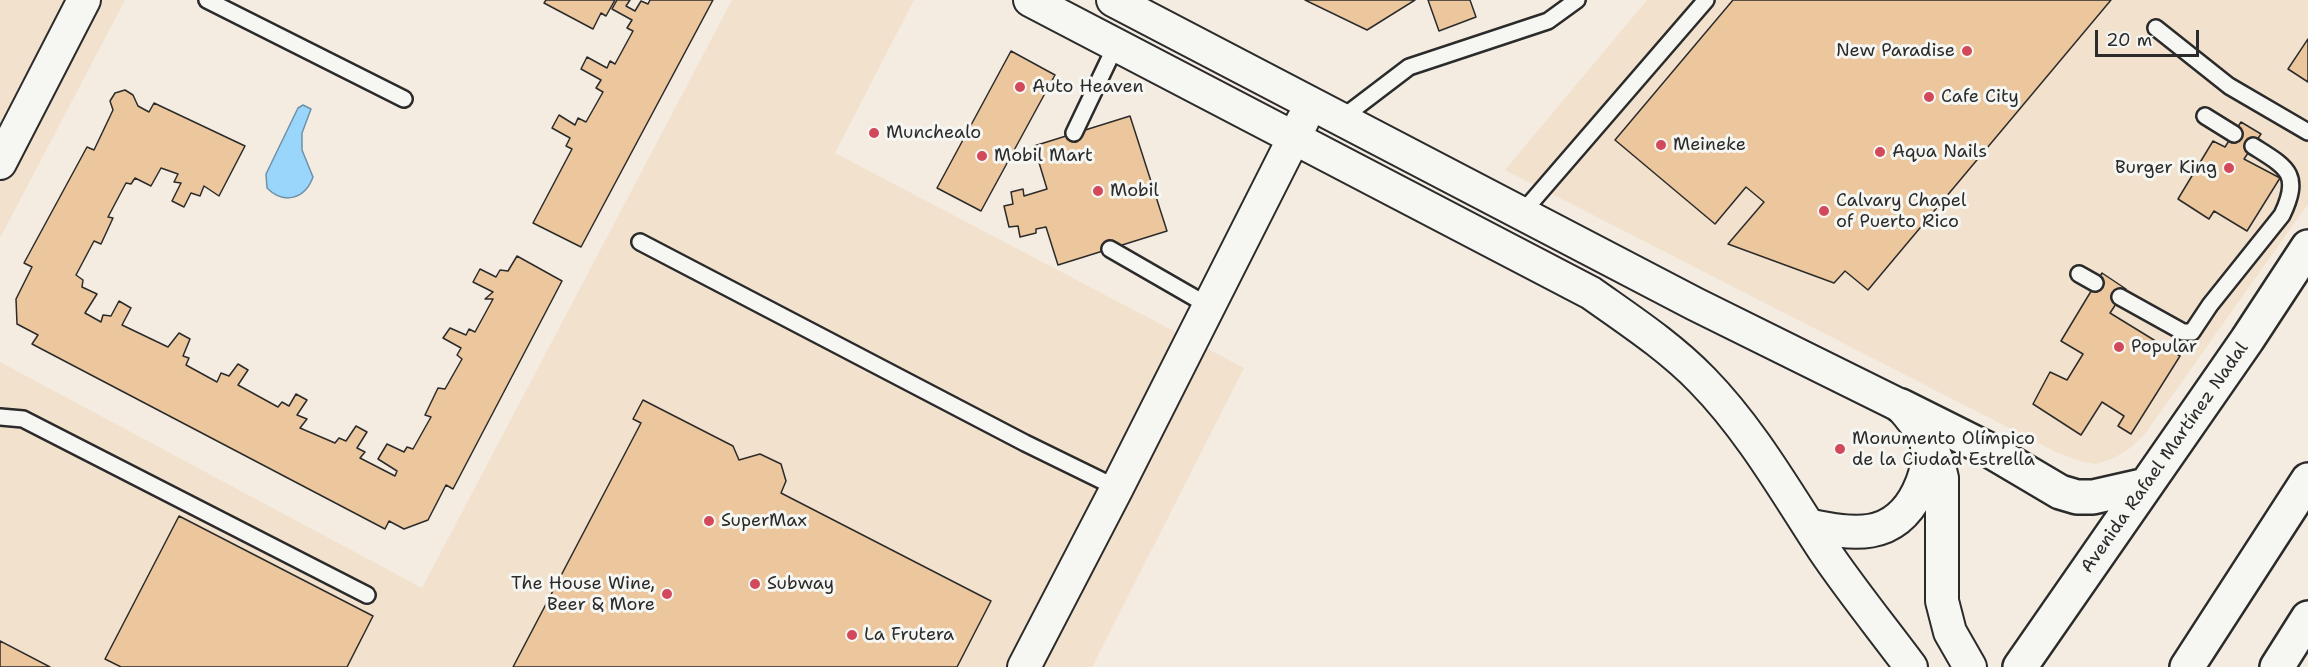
<!DOCTYPE html>
<html>
<head>
<meta charset="utf-8">
<style>
	body { margin:0 }
	#map { position:relative; width:2308px; height:667px; overflow:hidden; background:#f4ece1; font-family:"Shantell Sans",sans-serif }
	canvas { display:block }
	.scale { position:absolute; left:2095px; top:30px; width:104px; height:27px; box-sizing:border-box; border:3px solid #2b2b2b; border-top:0; padding-left:8px; font-size:18px; line-height:21px; white-space:nowrap; color:#2b2b2b; -webkit-text-stroke:4px #f6f6f2; paint-order:stroke }
</style>
</head>
<body>
<div id="map">
<canvas width="2308" height="667"></canvas>
<div class="scale">20 m</div>
</div>
<script>
const ctx = document.querySelector('canvas').getContext('2d');
ctx.lineJoin = 'round';
function fillPath(path, color) {
  ctx.fillStyle = color;
  ctx.fill(path, 'evenodd');
}
function strokePath(path, color, width, dash) {
  ctx.strokeStyle = color;
  ctx.lineWidth = width;
  ctx.lineCap = dash ? 'butt' : 'round';
  ctx.setLineDash(dash || []);
  ctx.stroke(path);
}
function drawText(font, color, halo, rows, align = 'center') {
  ctx.font = font + ' "Shantell Sans",sans-serif';
  ctx.lineWidth = 6;
  ctx.setLineDash([]);
  ctx.textBaseline = 'middle';
  ctx.strokeStyle = halo;
  ctx.fillStyle = color;
  for (const [text, x, y, turn = 0] of rows) {
    ctx.save();
    ctx.translate(x, y);
    ctx.rotate((+turn || 0) * Math.PI / 180);
    ctx.textAlign = isNaN(turn) ? turn : align;
    if (halo) ctx.strokeText(text, 0, 0);
    ctx.fillText(text, 0, 0);
    ctx.restore();
  }
}
fillPath(new Path2D(`
	M 0,0 L 125,0 L 0,238 Z
	M 732,0 L 914,0 L 835,153 L 1244,368 L 1092,667 L 0,667 L 0,362 L 422,588 Z
	M 1647,0 L 2308,0 L 2308,204 L 2144,435 L 2129,449 L 2114,458 L 2096,464 L 2083,462 L 2058,453 L 1505,170 Z`), '#f2e1cc');
const water = new Path2D(`
	M 303,105 L 311,109 L 302,133 L 302,150 L 313,177 C 305,199 284,205 267,188 L 266,174 L 298,108 Z`);
fillPath(water, '#9ad5fb');
strokePath(water, '#6e91a8', 1.5);
const building = new Path2D(`
	M 546,0 L 615,0 L 606,16 L 601,13 L 593,29 L 544,3 Z
	M 617,0 L 630,0 L 626,6 L 635,11 L 641,1 L 648,4 L 650,0 L 713,0 L 581,247 L 533,223 L 572,149 L 566,146 L 570,138 L 552,128 L 559,115 L 575,125 L 578,118 L 586,122 L 603,92 L 596,88 L 601,80 L 581,69 L 587,57 L 607,68 L 610,61 L 615,64 L 633,31 L 627,28 L 632,20 L 612,9 Z
	M 1305,0 L 1415,0 L 1367,30 Z
	M 1428,0 L 1470,0 L 1476,17 L 1439,31 Z
	M 1733,0 L 2111,0 L 1868,290 L 1845,271 L 1834,283 L 1728,244 L 1764,202 L 1746,187 L 1715,224 L 1615,140 Z
	M 2308,39 L 2308,82 L 2288,69 Z
	M 1011,51 L 1055,75 L 981,211 L 937,188 Z
	M 125,90 L 133,95 L 138,106 L 149,112 L 154,103 L 245,146 L 219,196 L 204,186 L 200,196 L 191,193 L 184,207 L 172,201 L 181,183 L 174,182 L 178,174 L 161,168 L 151,186 L 135,178 L 131,184 L 126,183 L 108,217 L 113,218 L 101,244 L 94,241 L 76,275 L 83,280 L 82,287 L 97,294 L 85,313 L 101,322 L 103,315 L 111,316 L 119,301 L 131,308 L 122,325 L 168,347 L 179,333 L 190,339 L 183,356 L 189,358 L 186,365 L 217,382 L 221,373 L 229,376 L 238,364 L 248,370 L 238,385 L 278,407 L 282,402 L 289,406 L 296,394 L 307,400 L 297,415 L 307,419 L 300,428 L 335,443 L 339,438 L 346,441 L 356,426 L 367,432 L 357,448 L 365,452 L 360,458 L 395,476 L 397,471 L 378,459 L 387,444 L 404,452 L 407,447 L 413,449 L 431,417 L 425,415 L 438,388 L 445,389 L 462,359 L 457,355 L 461,348 L 443,338 L 450,328 L 466,335 L 469,329 L 475,332 L 493,299 L 485,299 L 493,292 L 473,282 L 480,269 L 496,277 L 500,270 L 508,271 L 517,256 L 562,281 L 453,489 L 446,485 L 428,520 L 404,529 L 389,521 L 385,529 L 32,344 L 38,335 L 17,324 L 16,299 L 32,267 L 24,263 L 87,147 L 94,150 L 113,110 L 110,101 L 115,93 Z
	M 1130,116 L 1167,231 L 1058,265 L 1046,227 L 1036,229 L 1036,233 L 1020,237 L 1018,226 L 1009,227 L 1004,206 L 1013,204 L 1011,192 L 1023,189 L 1024,196 L 1047,189 L 1034,146 Z
	M 2241,122 L 2261,134 L 2244,159 L 2280,178 L 2247,231 L 2214,211 L 2209,219 L 2178,199 L 2213,141 L 2225,147 Z
	M 2102,273 L 2126,289 L 2110,313 L 2180,356 L 2131,434 L 2118,426 L 2124,416 L 2102,402 L 2081,435 L 2033,404 L 2050,372 L 2067,380 L 2083,354 L 2061,341 Z
	M 643,400 L 733,446 L 739,460 L 760,454 L 781,464 L 786,481 L 781,493 L 991,601 L 957,667 L 513,667 L 641,423 L 633,419 Z
	M 179,516 L 373,616 L 347,667 L 121,667 L 105,659 Z
	M 0,641 L 50,667 L 0,667 Z`);
fillPath(building, '#ecc69c');
strokePath(building, '#2b2b2b', 1.5);
const service = new Path2D(`
	M 207,0 L 404,99
	M 2156,28 L 2229,86 L 2308,132
	M 2205,116 L 2234,134
	M 1342,118 L 1409,67 L 1548,21 L 1577,0
	M 1074,133 L 1116,45
	M 1522,213 L 1706,0
	M 640,242 L 1025,443 L 1117,488
	M 1110,249 L 1209,306
	M 2079,274 L 2095,283
	M 2120,297 L 2183,332 L 2192,332 L 2210,305 L 2282,215 C 2302,173 2286,167 2253,146
	M 0,417 L 23,419 L 367,595`);
const minor = new Path2D(`
	M 1030,0 L 1591,293 C 1629,320 1669,346 1702,380 C 1751,430 1786,492 1824,550 C 1851,590 1882,628 1911,667
	M 1113,0 L 1695,304 L 1901,406 C 1919,427 1937,450 1942,478 L 1942,601 L 1950,632 L 1970,667
	M 0,163 L 84,0
	M 1808,525 C 1853,535 1894,541 1918,492 C 1925,478 1929,463 1927,447
	M 1024,667 L 1117,488 L 1303,120`);
const tertiary = new Path2D(`
	M 1901,406 L 1989,450 L 2060,492 L 2077,497 L 2093,497 L 2146,485
	M 2020,667 L 2247,340 L 2308,247`);
const motorway = new Path2D(`
	M 2187,667 L 2308,480
	M 2277,667 L 2308,618`);
strokePath(service, '#2b2b2b', 20);
strokePath(minor, '#2b2b2b', 36);
strokePath(tertiary, '#2b2b2b', 38);
strokePath(motorway, '#2b2b2b', 38);
strokePath(service, '#f6f6f2', 15);
strokePath(minor, '#f6f6f2', 32);
strokePath(tertiary, '#f6f6f2', 33);
strokePath(motorway, '#f6f6f2', 33);
for (const [x, y, r, color] of [
	[1967,51,6,"#d1495b"],
	[1020,87,6,"#d1495b"],
	[1929,97,6,"#d1495b"],
	[874,133,6,"#d1495b"],
	[1661,145,6,"#d1495b"],
	[1880,152,6,"#d1495b"],
	[982,156,6,"#d1495b"],
	[2229,168,6,"#d1495b"],
	[1098,191,6,"#d1495b"],
	[1824,211,6,"#d1495b"],
	[2119,347,6,"#d1495b"],
	[1840,449,6,"#d1495b"],
	[709,521,6,"#d1495b"],
	[755,584,6,"#d1495b"],
	[667,594,6,"#d1495b"],
	[852,635,6,"#d1495b"]
]) {
  const dot = new Path2D();
  dot.arc(x, y, r, 0, 2 * Math.PI);
  ctx.fillStyle = color;
  ctx.fill(dot);
  strokePath(dot, '#f6f6f2', 2);
}
drawText('18px', '#2b2b2b', '#f6f6f2', [
	["New Paradise",1955,51,"right"],
	["Auto Heaven",1032,87],
	["Cafe City",1941,97],
	["Munchealo",886,133],
	["Meineke",1673,145],
	["Aqua Nails",1892,152],
	["Mobil Mart",994,156],
	["Burger King",2217,168,"right"],
	["Mobil",1110,191],
	["Calvary Chapel",1836,201],
	["of Puerto Rico",1836,222],
	["Popular",2131,347],
	["Monumento Olímpico",1852,439],
	["de la Ciudad Estrella",1852,460],
	["SuperMax",721,521],
	["The House Wine,",655,584,"right"],
	["Beer & More",655,605,"right"],
	["Subway",767,584],
	["La Frutera",864,635]
], 'left');
drawText('18px', '#2b2b2b', '#f6f6f2', [
	["Avenida Rafael Martínez Nadal",2165,458,-55]
]);
</script>
</body>
</html>
